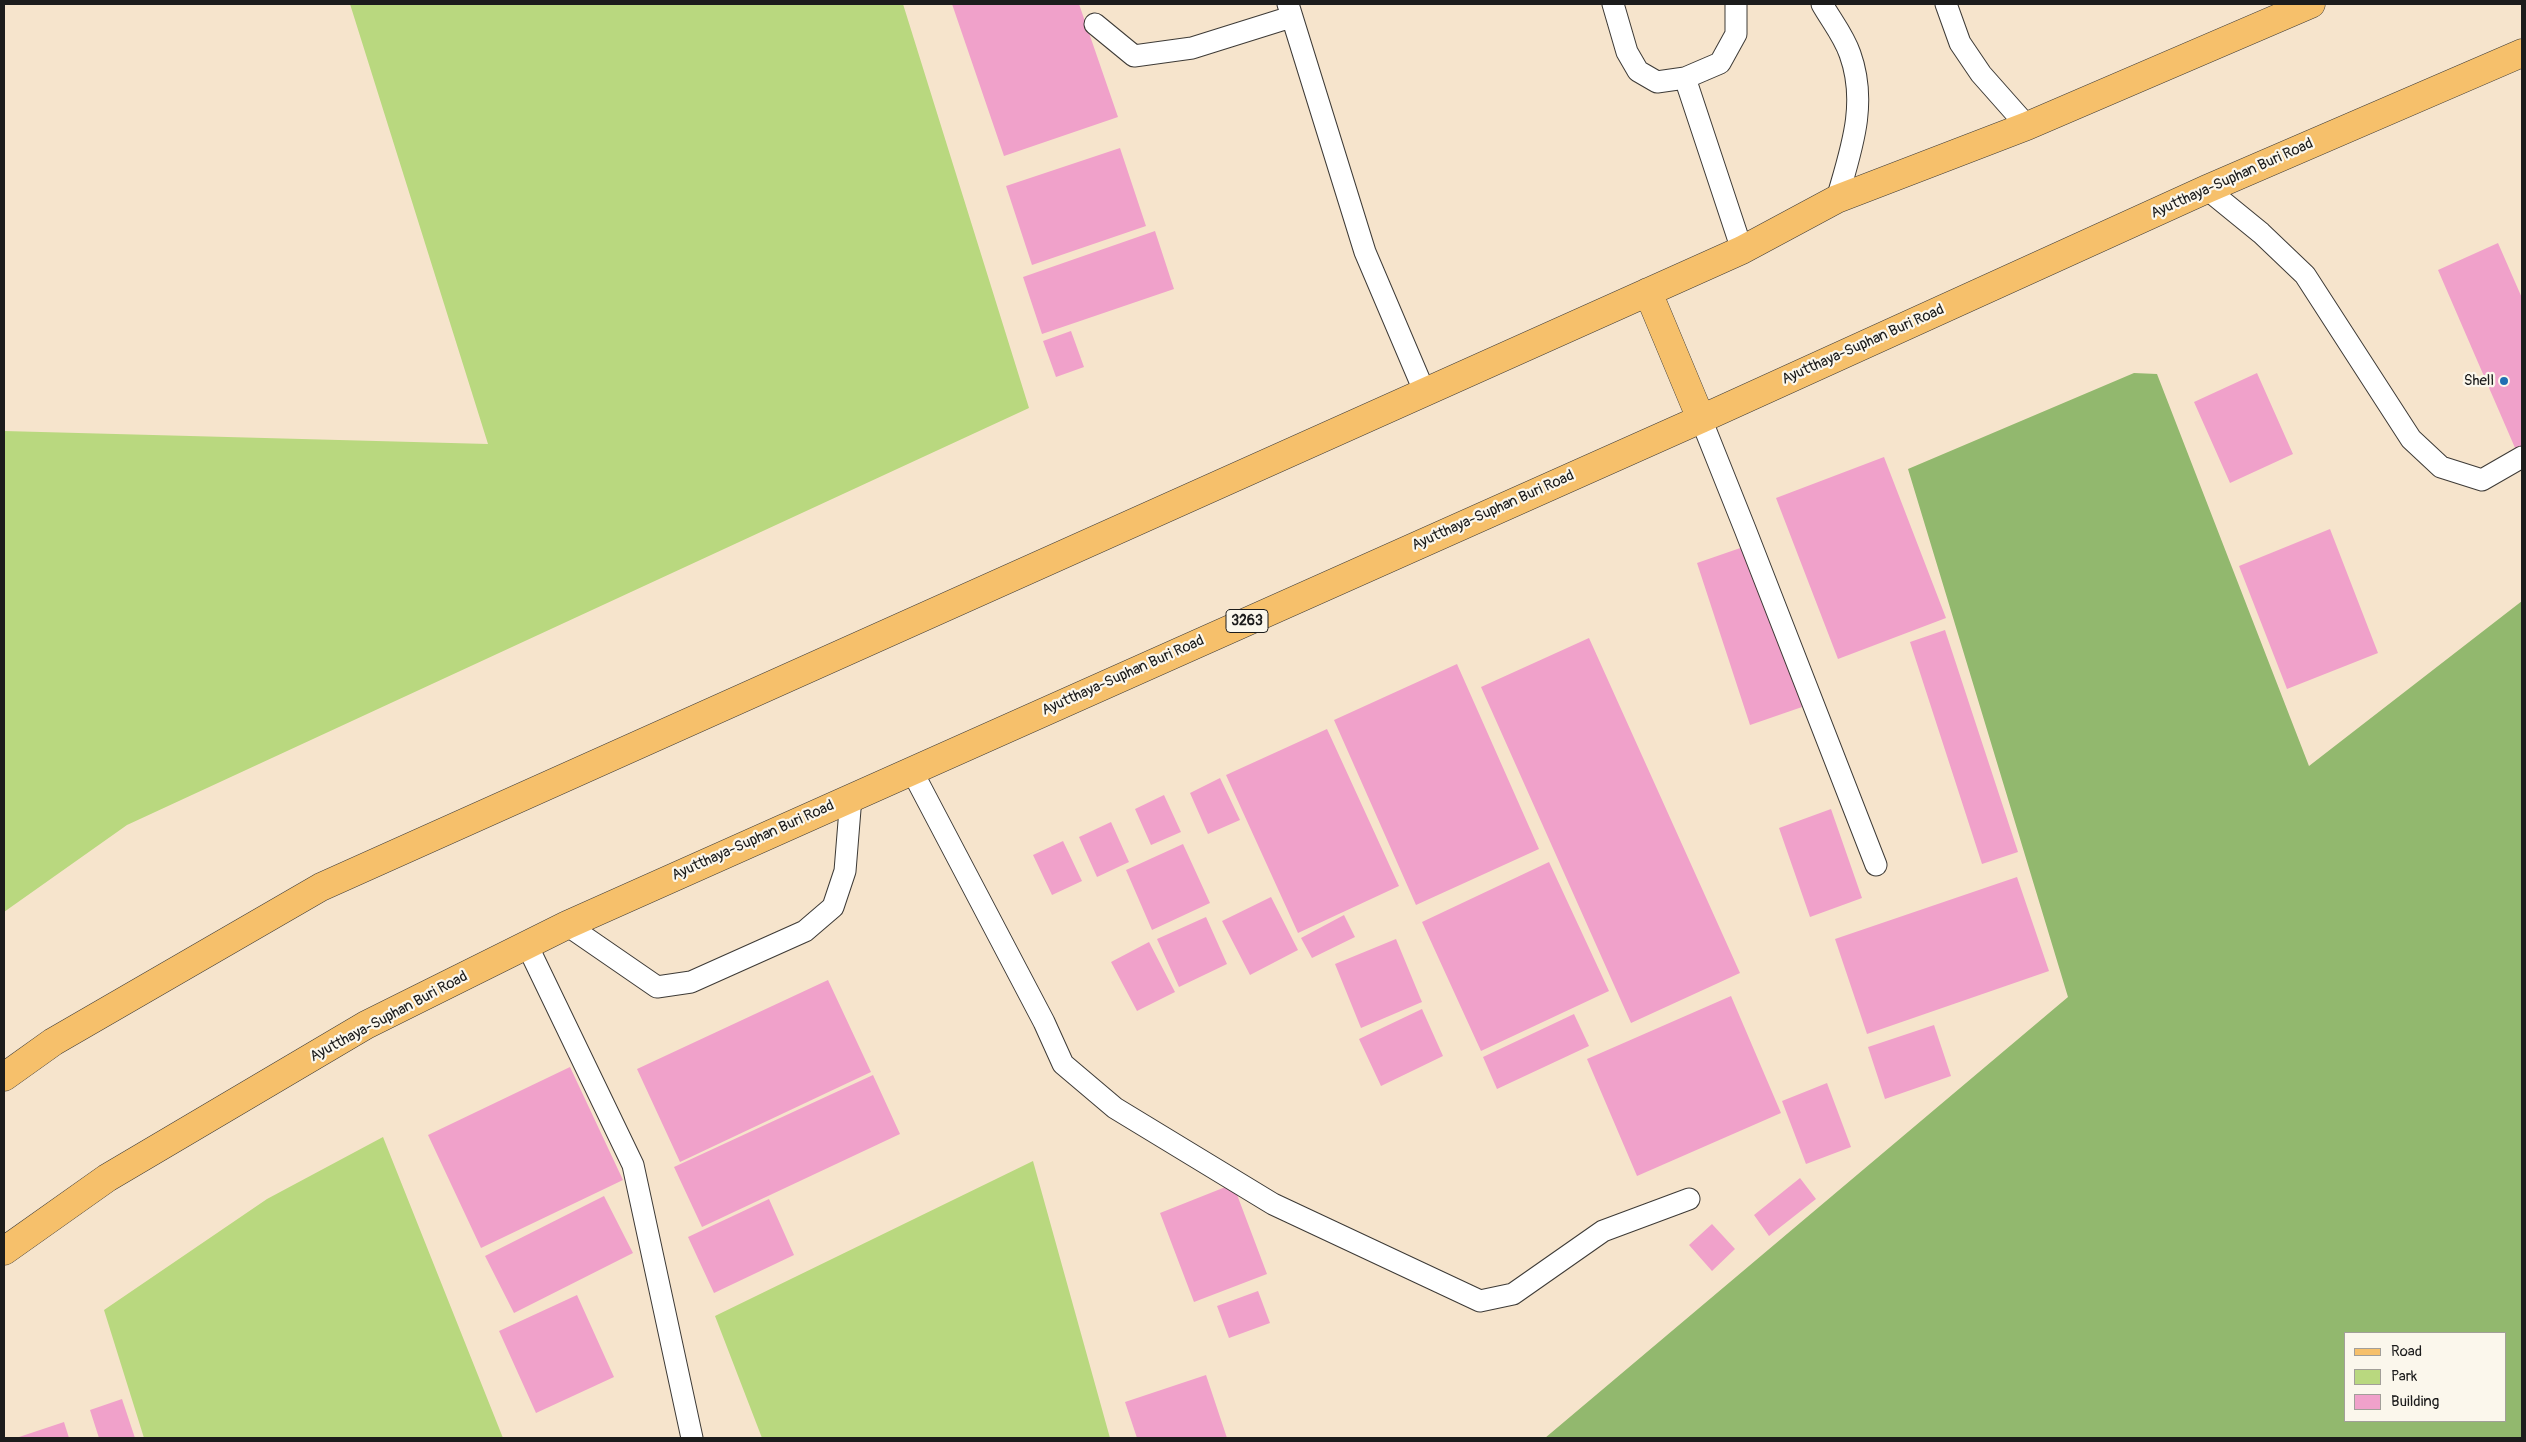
<!DOCTYPE html>
<html>
<head>
<meta charset="utf-8">
<style>
	body { margin:0 }
	#map { position:relative; width:2526px; height:1442px; overflow:hidden; background:#f6e4cc; font-family:Pangolin,sans-serif }
	canvas { display:block }
	.frame { position:absolute; inset:0; border:5px solid #1c1c1c; pointer-events:none }
	.legend { position:absolute; left:2344px; top:1332px; width:162px; height:90px; box-sizing:border-box; background:#fbf7ec; border:1px solid #a29f99; margin:0; padding:6px 9px; list-style:none; font-size:15px; color:#1c1c1c }
	.legend li { display:flex; align-items:center; gap:10px; height:25px }
	.legend b { width:25px; border:1px solid #a29f99 }
</style>
</head>
<body>
<div id="map">
<canvas width="2526" height="1442"></canvas>
<div class="frame"></div>
<ul class="legend">
<li><b style="height:6px;background:#f6c06b"></b>Road</li>
<li><b style="height:14px;background:#b9d87f"></b>Park</li>
<li><b style="height:14px;background:#f0a1ca"></b>Building</li>
</ul>
</div>
<script>
const ctx = document.querySelector('canvas').getContext('2d');
ctx.lineJoin = 'round';
function fillPath(path, color) {
  ctx.fillStyle = color;
  ctx.fill(path, 'evenodd');
}
function strokePath(path, color, width, dash) {
  ctx.strokeStyle = color;
  ctx.lineWidth = width;
  ctx.lineCap = dash ? 'butt' : 'round';
  ctx.setLineDash(dash || []);
  ctx.stroke(path);
}
function drawText(font, color, halo, rows, align = 'center') {
  ctx.font = font + ' Pangolin,sans-serif';
  ctx.lineWidth = 4.5;
  ctx.setLineDash([]);
  ctx.textBaseline = 'middle';
  ctx.strokeStyle = halo;
  ctx.fillStyle = color;
  for (const [text, x, y, turn = 0] of rows) {
    ctx.save();
    ctx.translate(x, y);
    ctx.rotate((+turn || 0) * Math.PI / 180);
    ctx.textAlign = isNaN(turn) ? turn : align;
    if (halo) ctx.strokeText(text, 0, 0);
    ctx.fillText(text, 0, 0);
    ctx.restore();
  }
}
fillPath(new Path2D(`
	M 350,4 L 903,4 L 1029,408 L 127,825 L 4,912 L 4,431 L 488,444 Z
	M 383,1137 L 503,1438 L 144,1438 L 104,1310 L 267,1199 Z
	M 1033,1161 L 1110,1438 L 762,1438 L 715,1316 Z`), '#b9d87f');
fillPath(new Path2D(`
	M 2134,373 L 2157,374 L 2309,766 L 2522,601 L 2522,1438 L 1545,1438 L 2068,997 L 1908,469 ZM 2345,1333 L 2505,1333 L 2505,1421 L 2345,1421 Z`), '#92b86e');
fillPath(new Path2D(`
	M 952,4 L 1079,4 L 1118,117 L 1004,156 Z
	M 1120,148 L 1146,226 L 1032,265 L 1006,186 Z
	M 1155,231 L 1174,289 L 1042,334 L 1023,277 Z
	M 2498,243 L 2522,298 L 2522,464 L 2438,270 Z
	M 1071,331 L 1084,367 L 1056,377 L 1043,341 Z
	M 2257,373 L 2293,454 L 2230,483 L 2194,402 Z
	M 1884,457 L 1946,618 L 1838,659 L 1776,498 Z
	M 2330,529 L 2378,653 L 2287,689 L 2239,566 Z
	M 1749,545 L 1802,707 L 1750,725 L 1697,563 Z
	M 1945,630 L 2018,852 L 1982,864 L 1910,642 Z
	M 1589,638 L 1740,973 L 1631,1023 L 1481,687 Z
	M 1457,664 L 1539,849 L 1416,905 L 1334,720 Z
	M 1327,729 L 1399,886 L 1298,933 L 1226,775 Z
	M 1220,778 L 1240,820 L 1208,834 L 1190,793 Z
	M 1164,795 L 1181,832 L 1151,845 L 1135,809 Z
	M 1831,809 L 1862,898 L 1810,917 L 1779,828 Z
	M 1111,822 L 1129,862 L 1097,877 L 1079,837 Z
	M 1063,841 L 1082,881 L 1052,895 L 1033,855 Z
	M 1183,844 L 1210,903 L 1152,930 L 1126,870 Z
	M 1549,862 L 1609,991 L 1481,1051 L 1422,922 Z
	M 2017,877 L 2049,971 L 1867,1034 L 1835,939 Z
	M 1271,897 L 1298,950 L 1250,975 L 1222,921 Z
	M 1344,915 L 1355,937 L 1312,958 L 1301,938 Z
	M 1206,917 L 1227,964 L 1179,987 L 1157,939 Z
	M 1396,939 L 1422,1002 L 1361,1028 L 1335,964 Z
	M 1149,942 L 1175,992 L 1137,1011 L 1111,962 Z
	M 828,980 L 871,1072 L 680,1162 L 637,1069 Z
	M 1731,996 L 1781,1113 L 1637,1176 L 1587,1059 Z
	M 1422,1009 L 1443,1056 L 1381,1086 L 1359,1039 Z
	M 1574,1014 L 1589,1046 L 1497,1089 L 1483,1057 Z
	M 1934,1025 L 1951,1076 L 1885,1099 L 1868,1047 Z
	M 570,1067 L 623,1180 L 481,1248 L 428,1135 Z
	M 873,1075 L 900,1134 L 702,1227 L 674,1167 Z
	M 1827,1083 L 1851,1147 L 1806,1164 L 1782,1101 Z
	M 1800,1178 L 1816,1199 L 1769,1236 L 1754,1215 Z
	M 1233,1184 L 1267,1274 L 1194,1302 L 1160,1213 Z
	M 604,1196 L 633,1253 L 514,1313 L 485,1256 Z
	M 769,1199 L 794,1255 L 714,1293 L 688,1237 Z
	M 1712,1224 L 1735,1249 L 1712,1271 L 1689,1245 Z
	M 1258,1291 L 1270,1323 L 1229,1338 L 1217,1306 Z
	M 577,1295 L 614,1377 L 536,1413 L 499,1331 Z
	M 1206,1375 L 1227,1438 L 1137,1438 L 1125,1402 Z
	M 122,1399 L 135,1438 L 99,1438 L 90,1410 Z
	M 64,1422 L 69,1438 L 16,1438 Z`), '#f0a1ca');
const service = new Path2D(`
	M 1288,4 L 1365,252 L 1425,393
	M 1613,4 L 1627,52 L 1638,71 L 1657,82 L 1685,78 L 1720,63 L 1736,34 L 1736,4
	M 1822,4 C 1831,20 1844,36 1850,54 C 1868,104 1851,150 1837,199
	M 1946,4 L 1960,43 L 1981,74 L 2027,126
	M 1095,24 L 1134,56 L 1192,48 L 1291,17
	M 1685,78 L 1742,250
	M 2207,189 L 2261,233 L 2305,275 L 2411,439 L 2441,467 L 2482,480 L 2522,457
	M 1701,419 L 1745,529 L 1876,865
	M 912,771 L 1044,1022 L 1063,1064 L 1115,1108 L 1273,1204 L 1480,1301 L 1513,1294 L 1603,1231 L 1689,1199
	M 567,925 L 657,987 L 691,982 L 805,931 L 833,907 L 845,871 L 851,797
	M 527,945 L 633,1165 L 692,1438`);
const primary = new Path2D(`
	M 1648,292 L 1701,419
	M 4,1077 L 53,1042 L 321,887 L 1742,250 L 1837,199 L 2027,126 L 2311,4
	M 4,1251 L 107,1178 L 366,1025 L 567,925 L 1701,419 L 2207,189 L 2522,53`);
strokePath(service, '#3d3a36', 23);
strokePath(primary, '#3d3a36', 29);
strokePath(service, '#fff', 21);
strokePath(primary, '#f6c06b', 28);
for (const [x, y, r, color] of [
	[2504,381,5,"#1f6fb2"]
]) {
  const dot = new Path2D();
  dot.arc(x, y, r, 0, 2 * Math.PI);
  ctx.fillStyle = color;
  ctx.fill(dot);
  strokePath(dot, '#fbf7ec', 2);
}
for (const [x, y, w] of [
	[1247,621,42]
]) {
  const box = new Path2D();
  box.roundRect(x - w / 2, y - 11.5, w, 23, 4);
  ctx.fillStyle = '#fbf7ec';
  ctx.fill(box);
  strokePath(box, '#1c1c1c', 1);
}
drawText('bold 14px', '#1c1c1c', null, [
	["3263",1247,621]
]);
drawText('15px', '#1c1c1c', '#fbf7ec', [
	["Ayutthaya-Suphan Buri Road",2232,179,-24],
	["Ayutthaya-Suphan Buri Road",1863,345,-24],
	["Ayutthaya-Suphan Buri Road",1493,511,-24],
	["Ayutthaya-Suphan Buri Road",1123,676,-24],
	["Ayutthaya-Suphan Buri Road",753,841,-24],
	["Ayutthaya-Suphan Buri Road",389,1017,-28]
]);
drawText('15px', '#1c1c1c', '#fbf7ec', [
	["Shell",2494,381]
], 'right');
</script>
</body>
</html>
